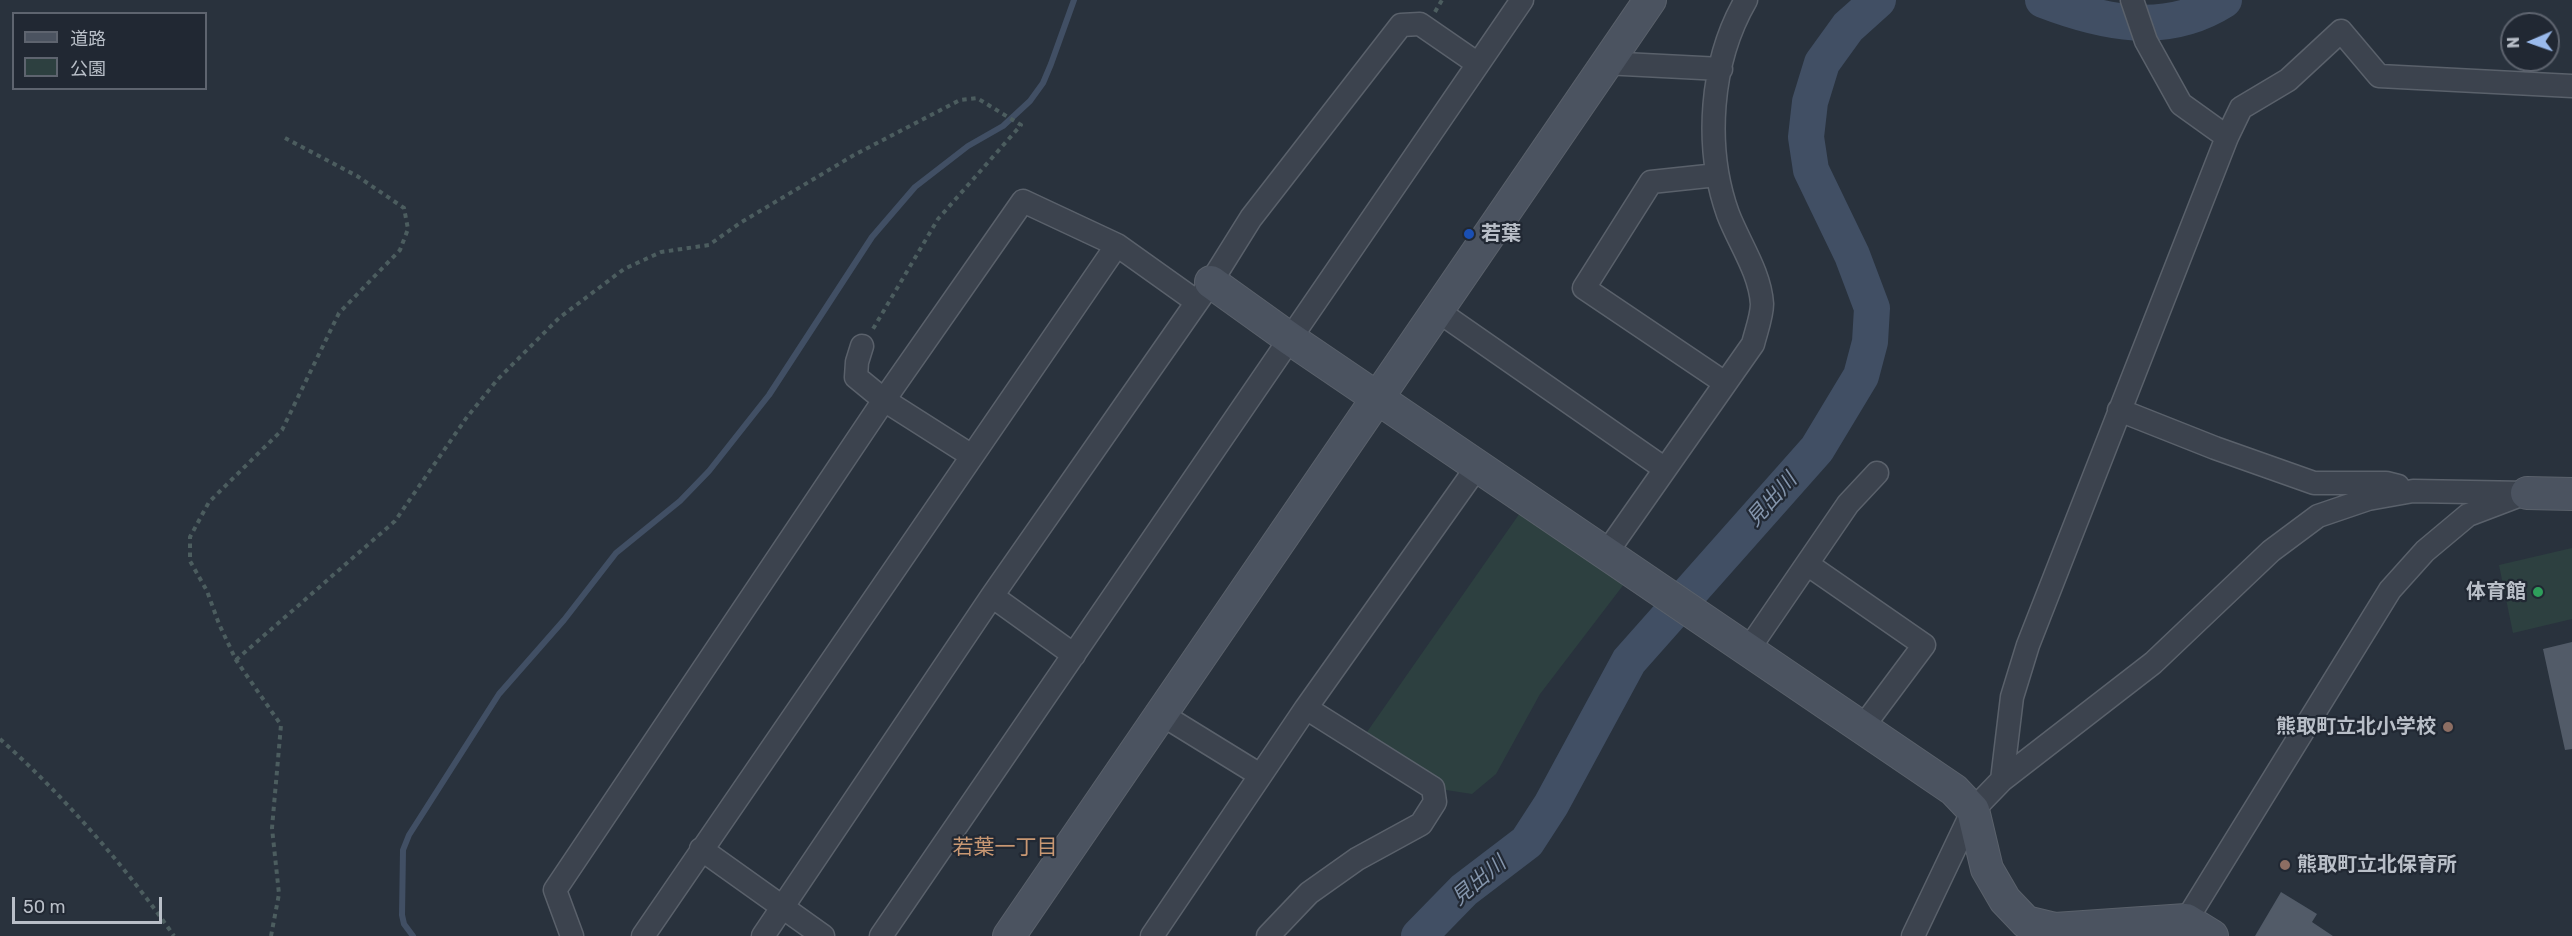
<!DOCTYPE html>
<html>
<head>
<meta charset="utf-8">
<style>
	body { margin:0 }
	#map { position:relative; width:2572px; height:936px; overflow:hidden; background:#29323d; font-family:Rubik,"Noto Sans JP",sans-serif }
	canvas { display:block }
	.legend { position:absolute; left:12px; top:12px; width:195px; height:78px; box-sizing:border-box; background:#212833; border:2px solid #5e646f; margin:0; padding:8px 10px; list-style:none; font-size:18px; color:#b9bfc8 }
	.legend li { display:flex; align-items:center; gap:12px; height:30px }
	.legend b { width:30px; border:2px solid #5e646f }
	.north { position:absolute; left:2500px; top:12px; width:60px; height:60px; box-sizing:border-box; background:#212833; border:2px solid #5e646f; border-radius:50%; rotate:268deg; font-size:16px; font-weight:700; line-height:24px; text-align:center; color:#b9bfc8 }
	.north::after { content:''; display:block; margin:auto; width:21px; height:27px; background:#9abaec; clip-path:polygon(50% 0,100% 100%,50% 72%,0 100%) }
	.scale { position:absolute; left:12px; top:897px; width:150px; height:27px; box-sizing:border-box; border:3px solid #b9bfc8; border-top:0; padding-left:8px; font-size:18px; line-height:21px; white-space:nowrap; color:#b9bfc8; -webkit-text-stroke:4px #212833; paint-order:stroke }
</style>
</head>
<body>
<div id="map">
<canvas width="2572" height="936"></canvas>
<ul class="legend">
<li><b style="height:8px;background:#4b5360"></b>道路</li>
<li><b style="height:16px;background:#2d4040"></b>公園</li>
</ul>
<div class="north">N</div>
<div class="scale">50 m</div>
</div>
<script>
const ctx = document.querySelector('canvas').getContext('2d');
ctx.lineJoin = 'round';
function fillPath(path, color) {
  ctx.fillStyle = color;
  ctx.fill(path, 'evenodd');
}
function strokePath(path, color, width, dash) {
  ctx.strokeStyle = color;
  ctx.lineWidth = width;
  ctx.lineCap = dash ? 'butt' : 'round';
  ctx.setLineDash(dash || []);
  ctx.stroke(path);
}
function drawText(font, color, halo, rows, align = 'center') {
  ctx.font = font + ' Rubik,"Noto Sans JP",sans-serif';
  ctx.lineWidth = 4.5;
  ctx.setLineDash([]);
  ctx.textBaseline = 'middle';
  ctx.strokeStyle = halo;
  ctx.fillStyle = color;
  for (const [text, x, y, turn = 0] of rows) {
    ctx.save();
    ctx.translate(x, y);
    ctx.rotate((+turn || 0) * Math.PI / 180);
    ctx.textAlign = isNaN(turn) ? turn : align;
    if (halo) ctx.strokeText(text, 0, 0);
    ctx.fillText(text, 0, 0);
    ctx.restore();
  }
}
fillPath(new Path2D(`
	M 1529,500 L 1634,571 L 1540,694 L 1496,774 L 1472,794 L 1433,788 L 1360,742 Z
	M 2572,548 L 2572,619 L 2513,633 L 2499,565 Z`), '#2d4040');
strokePath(new Path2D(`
	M 413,936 L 404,924 L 402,915 L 403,850 L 409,835 L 499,694 L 564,620 L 616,553 L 680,501 L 709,471 L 769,395 L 872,237 L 915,187 L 968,146 L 1003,126 L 1030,101 L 1043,83 L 1051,64 L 1074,0`), '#414f64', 6);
strokePath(new Path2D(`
	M 2043,0 C 2103,23 2166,37 2224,0
	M 1419,936 L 1464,890 L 1527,842 L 1551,805 L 1629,661 L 1817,449 L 1861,376 L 1870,342 L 1872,308 L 1852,255 L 1811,170 L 1806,137 L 1810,102 L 1822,63 L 1848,27 L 1878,0`), '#414f64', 36);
fillPath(new Path2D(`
	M 2572,642 L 2572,749 L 2565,750 L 2543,649 Z
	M 2281,892 L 2317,914 L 2312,922 L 2333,936 L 2255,936 Z`), '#525b68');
const street = new Path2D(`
	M 2132,0 L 2146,41 L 2181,104 L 2227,137
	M 1604,63 L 1721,69
	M 1717,175 L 1651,182 L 1584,288 L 1725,383
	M 1438,311 L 1665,469
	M 862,346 L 857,362 L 856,377 L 884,400 L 972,456
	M 2119,410 L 2215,448 L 2314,483 L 2386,483 L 2398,486
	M 1607,552 L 1753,344 C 1756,332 1762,316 1762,304 C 1760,272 1739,243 1728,214 C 1704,147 1710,62 1746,0
	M 1807,564 L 1924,645 L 1862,728
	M 992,596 L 1074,655
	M 1748,650 L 1848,504 L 1877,473
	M 1161,714 L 1260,775
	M 2002,780 L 2012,697 L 2028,645 L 2227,137 L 2241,108 L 2288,80 L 2341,31 L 2379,76 L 2572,86
	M 701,849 L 823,936
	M 2179,932 L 2390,590 L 2425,551 L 2468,515 L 2518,496
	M 572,936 L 555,890 L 884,400 L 1023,201 L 1117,245 L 1197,302
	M 643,936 L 1117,245
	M 763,936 L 992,596 L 1211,282 L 1251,218 L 1401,25 L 1420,24 L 1478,64
	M 881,936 L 1522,0
	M 1152,936 L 1306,708 L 1477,467
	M 1268,936 L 1309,893 L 1357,859 L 1421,824 L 1435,802 L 1433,788 L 1306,708
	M 1913,936 L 1973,810 L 2002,780 L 2153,663 L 2271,551 L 2318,516 L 2368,499 L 2413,491 L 2527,493`);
const secondary = new Path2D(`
	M 1211,282 L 1289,338 L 1954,790 L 1973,810 L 1987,869 L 2005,900 L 2026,922 L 2055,929 L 2186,920 L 2212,936
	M 2527,493 L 2572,494
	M 1009,936 L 1650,0`);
strokePath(street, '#5a616b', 25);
strokePath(secondary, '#5a616b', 34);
strokePath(new Path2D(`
	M 1435,12 L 1442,0
	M 236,660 L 395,521 L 467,417 L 498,379 L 559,318 L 624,269 L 661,252 L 709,245 L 740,223 L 854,155 L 960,100 L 977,98 L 1021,125 L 938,219 L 873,329
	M 0,739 C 63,795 126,867 174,936
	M 271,936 L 279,894 L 272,828 L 281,725 L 236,660 L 219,624 L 207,591 L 190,561 L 190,537 L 209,502 L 282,430 L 339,313 L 400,250 L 408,229 L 404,208 L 357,176 L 285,138`), '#4c5d5f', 4, [4.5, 4.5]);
strokePath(street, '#3c434e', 22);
strokePath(secondary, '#4b5360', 32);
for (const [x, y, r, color] of [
	[1469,234,6,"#1a4fb4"],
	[2538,592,6,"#2e9e5b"],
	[2448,727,6,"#8d6e63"],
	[2285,865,6,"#8d6e63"]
]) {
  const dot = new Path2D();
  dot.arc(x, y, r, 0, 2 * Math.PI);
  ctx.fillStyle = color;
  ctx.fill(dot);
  strokePath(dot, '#212833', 2);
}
drawText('bold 20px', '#b9bfc8', '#212833', [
	["若葉",1481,234],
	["体育館",2526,592,"right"],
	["熊取町立北小学校",2436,727,"right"],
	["熊取町立北保育所",2297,865]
], 'left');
drawText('italic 21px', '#8495ac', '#212833', [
	["見出川",1772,500,-48],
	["見出川",1479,881,-40]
]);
drawText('21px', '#c99873', '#212833', [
	["若葉一丁目",1005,848]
]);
</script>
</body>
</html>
